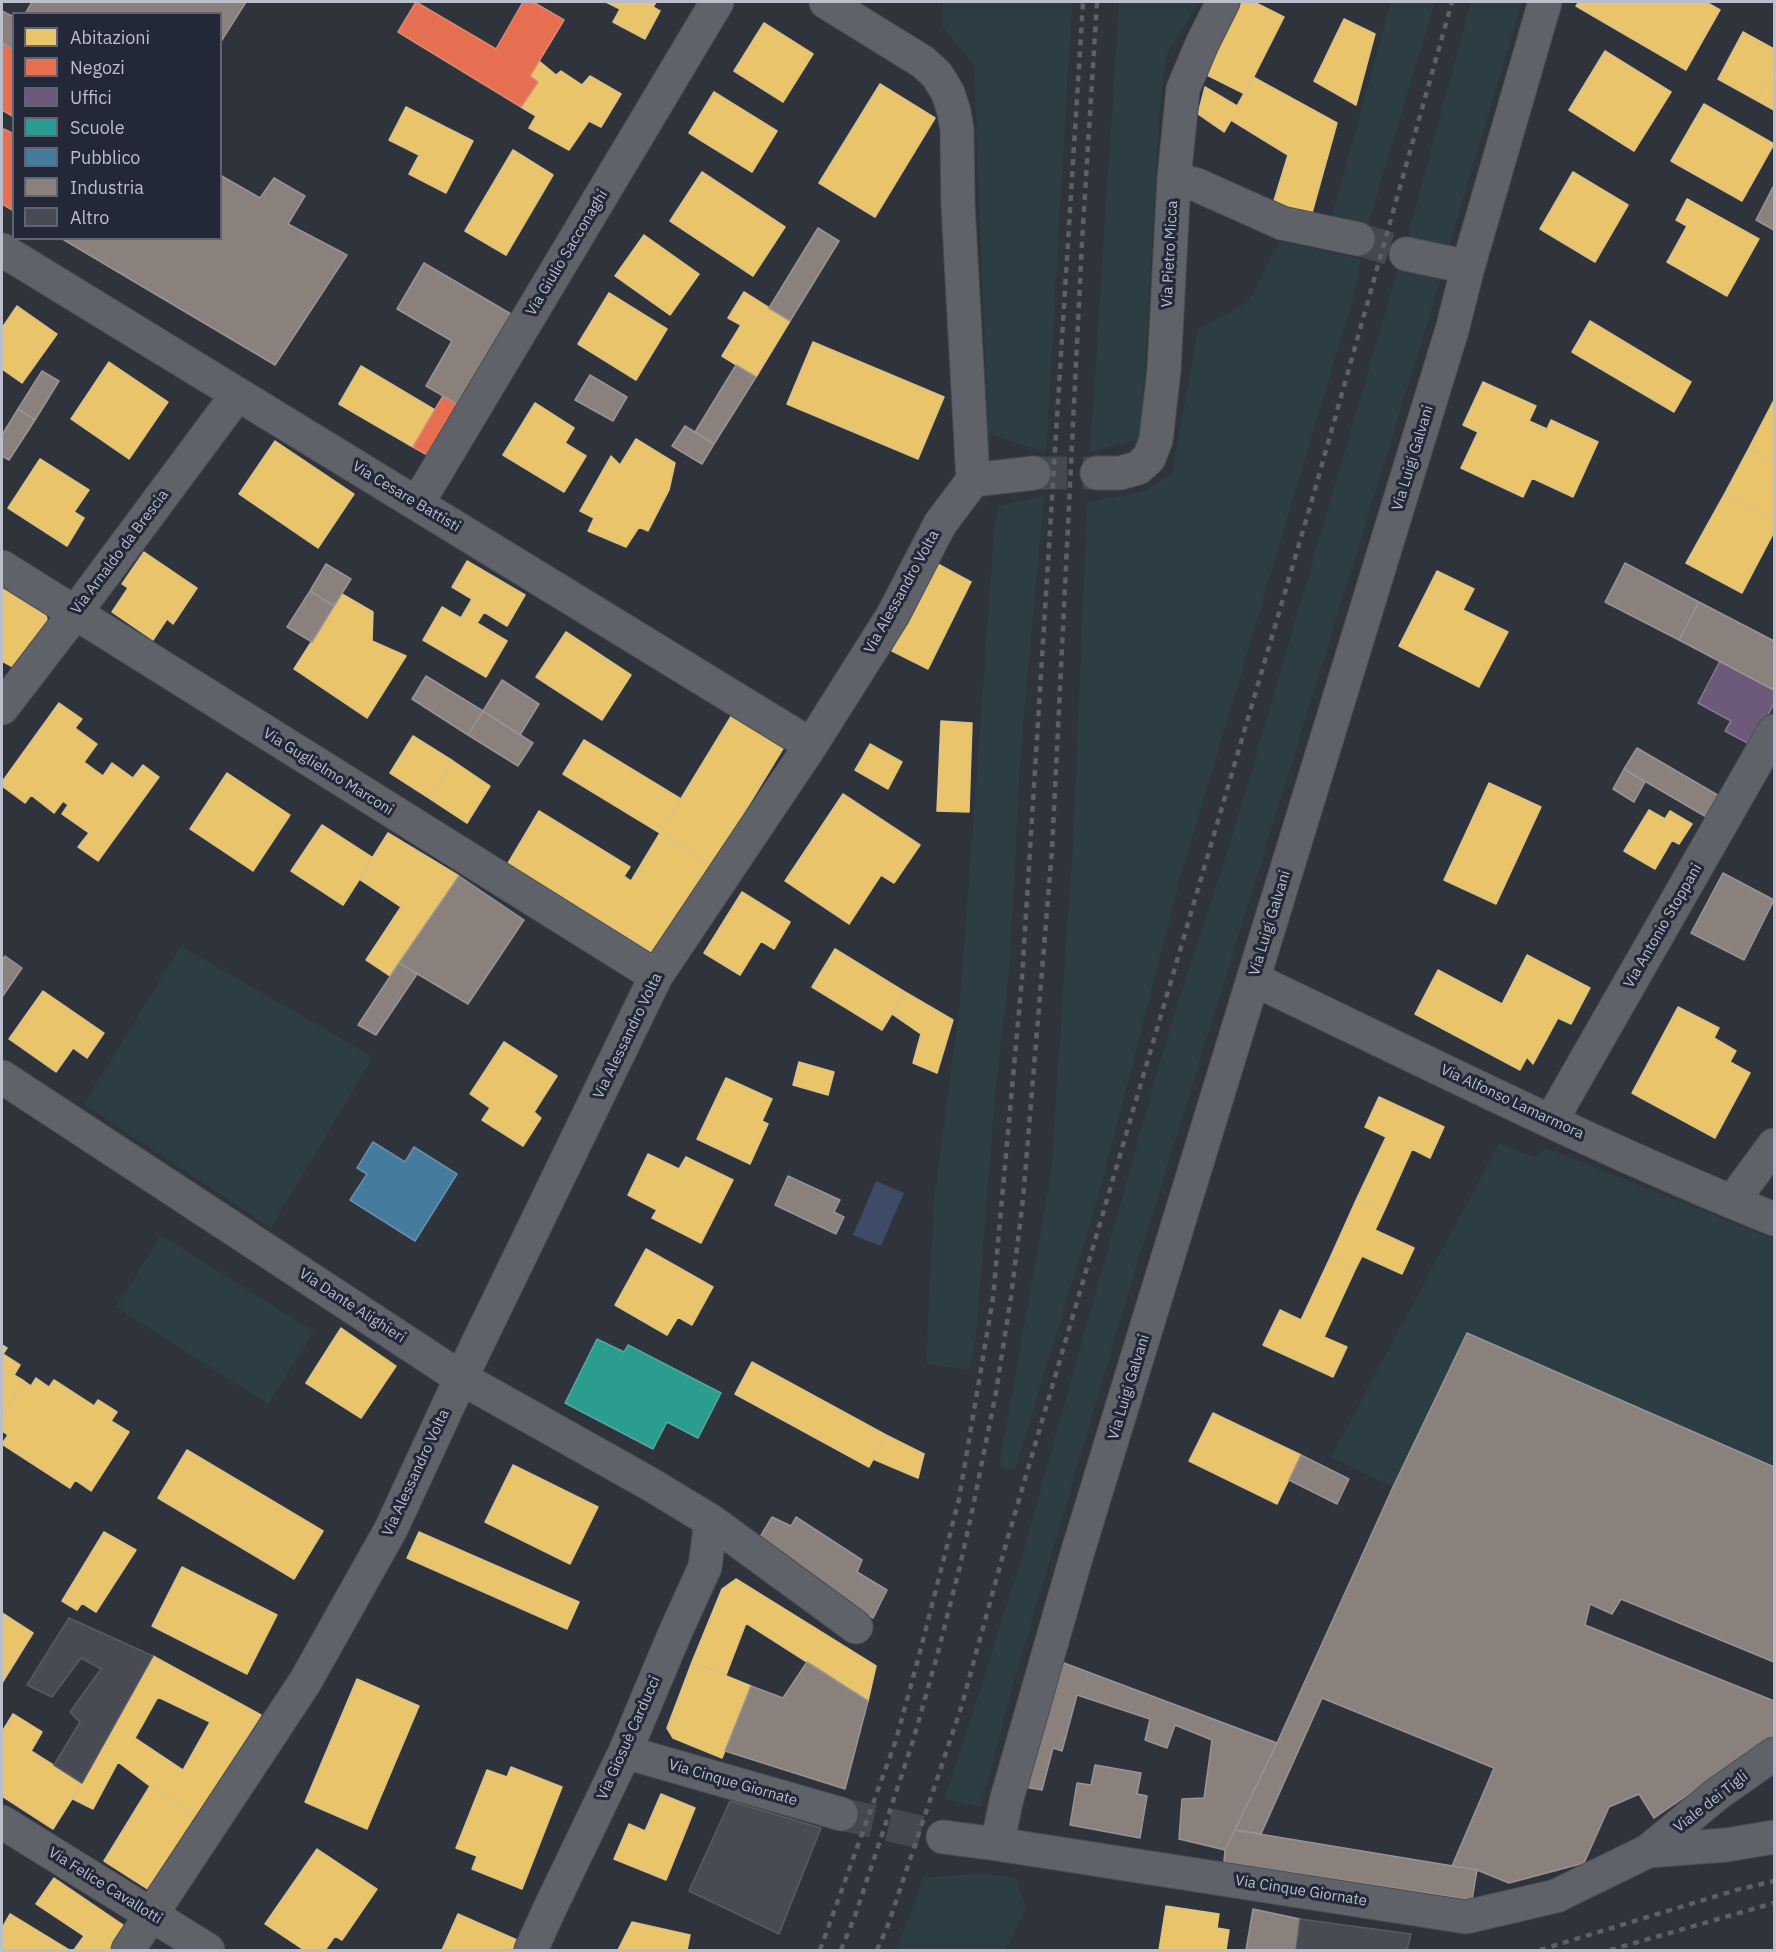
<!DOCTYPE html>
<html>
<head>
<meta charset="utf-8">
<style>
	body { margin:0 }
	#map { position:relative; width:1776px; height:1952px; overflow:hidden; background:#2f333c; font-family:"IBM Plex Sans",sans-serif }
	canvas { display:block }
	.frame { position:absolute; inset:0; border:3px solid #bbbfcb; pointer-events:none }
	.legend { position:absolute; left:12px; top:12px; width:210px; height:228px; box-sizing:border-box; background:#222837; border:2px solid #5f6472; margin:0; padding:8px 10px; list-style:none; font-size:18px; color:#bbbfcb }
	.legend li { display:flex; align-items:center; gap:12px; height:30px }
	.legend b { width:30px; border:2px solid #5f6472 }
</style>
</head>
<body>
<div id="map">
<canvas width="1776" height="1952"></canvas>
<div class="frame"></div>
<ul class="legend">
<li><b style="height:16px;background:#e9c46a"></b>Abitazioni</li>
<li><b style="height:16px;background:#e76f51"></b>Negozi</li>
<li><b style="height:16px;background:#6d597a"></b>Uffici</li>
<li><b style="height:16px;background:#2a9d8f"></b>Scuole</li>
<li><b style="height:16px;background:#457b9d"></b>Pubblico</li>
<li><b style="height:16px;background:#8a817c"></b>Industria</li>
<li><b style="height:16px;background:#484b53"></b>Altro</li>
</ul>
</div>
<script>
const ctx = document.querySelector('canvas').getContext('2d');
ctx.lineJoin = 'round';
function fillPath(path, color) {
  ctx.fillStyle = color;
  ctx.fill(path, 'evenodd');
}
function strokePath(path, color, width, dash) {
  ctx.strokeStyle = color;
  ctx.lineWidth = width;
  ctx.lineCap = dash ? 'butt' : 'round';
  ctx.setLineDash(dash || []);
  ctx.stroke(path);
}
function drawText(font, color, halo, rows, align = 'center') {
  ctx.font = font + ' "IBM Plex Sans",sans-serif';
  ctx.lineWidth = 6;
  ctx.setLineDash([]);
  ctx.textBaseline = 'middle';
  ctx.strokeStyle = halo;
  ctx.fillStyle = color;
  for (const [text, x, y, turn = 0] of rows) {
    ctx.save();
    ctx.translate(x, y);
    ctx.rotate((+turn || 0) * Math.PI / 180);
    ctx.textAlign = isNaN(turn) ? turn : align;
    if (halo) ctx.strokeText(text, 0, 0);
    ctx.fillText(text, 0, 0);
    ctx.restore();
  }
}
fillPath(new Path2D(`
	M 943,2 L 1072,2 L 1046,453 L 988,433 L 974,65 L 943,27 Z
	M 1119,2 L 1198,2 L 1166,57 L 1159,118 L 1141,439 L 1090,452 Z
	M 1391,2 L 1435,2 L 1371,214 L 1367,233 L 1331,220 Z
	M 1471,2 L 1522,2 L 1449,246 L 1407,239 Z
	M 1280,241 L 1361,259 L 1355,291 L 1179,882 L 1101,1187 L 1015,1470 L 999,1466 L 1051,1175 L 1074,825 L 1087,502 L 1145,491 L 1172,474 L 1198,329 L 1248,302 Z
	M 1398,269 L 1441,279 L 1128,1294 L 1013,1685 L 981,1807 L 945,1799 L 1019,1567 L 1164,1048 L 1238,817 Z
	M 1044,496 L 1021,749 L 1009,973 L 995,1096 L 976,1337 L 969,1370 L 926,1364 L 934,1200 L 960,1004 L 994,533 L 998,506 Z
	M 181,946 L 373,1057 L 271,1228 L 84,1104 Z
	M 1499,1143 L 1535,1157 L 1546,1148 L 1774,1239 L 1774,1467 L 1468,1333 L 1393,1487 L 1331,1457 Z
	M 161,1235 L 314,1332 L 268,1404 L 116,1307 Z
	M 983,1873 L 1016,1878 L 1026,1908 L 1006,1950 L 896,1950 L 912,1909 L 922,1878 Z`), '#2c3d43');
fillPath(new Path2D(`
	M 876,1181 L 904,1193 L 881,1246 L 853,1235 Z`), '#3e4a66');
const homes = new Path2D(`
	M 606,2 L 656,2 L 653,7 L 660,11 L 645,39 L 613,22 L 620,9 Z
	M 1242,2 L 1254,2 L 1284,17 L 1245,94 L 1205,74 Z
	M 1579,2 L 1706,2 L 1720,10 L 1686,70 L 1576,6 Z
	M 1344,19 L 1375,34 L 1356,105 L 1314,81 Z
	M 764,23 L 813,54 L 783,102 L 734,71 Z
	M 1743,32 L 1774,49 L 1774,66 L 1756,100 L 1718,79 Z
	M 1605,51 L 1671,92 L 1634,151 L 1569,110 Z
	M 539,61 L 556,75 L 561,71 L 582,85 L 590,76 L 621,94 L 601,127 L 589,121 L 569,150 L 529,128 L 536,116 L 521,107 L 538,82 L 530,76 Z
	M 1774,66 L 1774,110 L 1756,100 Z
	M 1253,77 L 1337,123 L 1310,220 L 1273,204 L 1288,155 L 1231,120 L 1224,132 L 1198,114 L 1205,87 L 1237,106 Z
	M 880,84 L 935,118 L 875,217 L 819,183 Z
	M 714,92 L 777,131 L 752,172 L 689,133 Z
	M 1704,104 L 1774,144 L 1742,201 L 1671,161 Z
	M 406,107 L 473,141 L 446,193 L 409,174 L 419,155 L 389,140 Z
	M 513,150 L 553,175 L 506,255 L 465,231 Z
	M 702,172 L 785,227 L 753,276 L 670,221 Z
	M 1573,172 L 1628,205 L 1595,262 L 1540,229 Z
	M 1687,199 L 1759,239 L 1727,296 L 1667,262 L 1687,226 L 1676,220 Z
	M 644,235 L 699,274 L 670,315 L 615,276 Z
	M 744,292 L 790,321 L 756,377 L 722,356 L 741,325 L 728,318 Z
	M 609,293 L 667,329 L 636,380 L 578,344 Z
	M 17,306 L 57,334 L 22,383 L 2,369 L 2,328 Z
	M 1590,321 L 1691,382 L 1674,412 L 1572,352 Z
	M 813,342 L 944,397 L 918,459 L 787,404 Z
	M 109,362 L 168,402 L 129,459 L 71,419 Z
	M 361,366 L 435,410 L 413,447 L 339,404 Z
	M 1483,382 L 1536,406 L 1529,421 L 1547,429 L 1551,420 L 1598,442 L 1573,497 L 1532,478 L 1523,497 L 1461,468 L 1478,432 L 1463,425 Z
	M 1774,400 L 1774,462 L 1749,448 Z
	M 535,403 L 574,428 L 565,443 L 586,456 L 564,492 L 503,455 Z
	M 636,439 L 675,463 L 669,490 L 648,531 L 639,527 L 626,547 L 588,531 L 594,518 L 580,511 L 611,456 L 620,465 Z
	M 275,441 L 354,494 L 318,548 L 239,494 Z
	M 1749,448 L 1774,462 L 1774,484 L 1772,489 L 1774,490 L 1774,520 L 1725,493 Z
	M 40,459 L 89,490 L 74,512 L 84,518 L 67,546 L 8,508 Z
	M 1725,493 L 1774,520 L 1774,532 L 1742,593 L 1686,563 Z
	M 144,552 L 197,588 L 173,624 L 167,619 L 153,640 L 112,612 L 128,588 L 122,584 Z
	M 467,561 L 525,595 L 507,626 L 484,612 L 477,623 L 507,641 L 486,677 L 423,640 L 442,607 L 461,618 L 472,599 L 452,587 Z
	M 936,563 L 971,582 L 928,669 L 892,651 Z
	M 1437,571 L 1474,589 L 1463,610 L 1508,632 L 1479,687 L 1399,646 Z
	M 2,582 L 45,609 L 47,620 L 13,667 L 2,661 Z
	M 342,594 L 373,612 L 372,641 L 406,656 L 367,718 L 294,669 Z
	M 566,632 L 631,675 L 602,720 L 536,677 Z
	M 59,703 L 82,719 L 75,728 L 97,744 L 84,762 L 103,776 L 112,763 L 133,778 L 143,765 L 159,777 L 98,861 L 78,847 L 89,833 L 62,814 L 68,805 L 63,801 L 54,813 L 31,795 L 25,803 L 2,786 L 2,782 Z
	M 735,710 L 787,742 L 712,865 L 660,833 Z
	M 941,721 L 972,723 L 969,812 L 937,811 Z
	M 413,736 L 453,761 L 429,798 L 390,773 Z
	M 584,740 L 681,799 L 660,833 L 563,774 Z
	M 870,744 L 902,762 L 888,789 L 855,770 Z
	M 453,761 L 490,786 L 467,823 L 429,798 Z
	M 227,773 L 290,815 L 253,871 L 190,829 Z
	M 1489,783 L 1541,807 L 1496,904 L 1444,880 Z
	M 843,794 L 920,845 L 894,883 L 881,875 L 849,924 L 785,881 Z
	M 1649,810 L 1665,819 L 1670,811 L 1692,824 L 1679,844 L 1672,840 L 1655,869 L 1624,851 Z
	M 539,811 L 630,867 L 624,876 L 631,881 L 660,833 L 712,865 L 657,956 L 507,865 Z
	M 322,825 L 373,858 L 343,905 L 291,871 Z
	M 388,833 L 459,876 L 390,976 L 366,960 L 401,907 L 359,879 Z
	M 742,892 L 790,922 L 774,949 L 761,941 L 740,975 L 704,953 Z
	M 835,949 L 905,992 L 882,1030 L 812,987 Z
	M 1527,955 L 1590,988 L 1571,1024 L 1558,1018 L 1533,1064 L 1527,1057 L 1520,1070 L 1415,1014 L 1438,970 L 1502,1004 Z
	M 43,991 L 104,1033 L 87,1058 L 73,1048 L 56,1072 L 9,1039 Z
	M 905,992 L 953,1020 L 937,1073 L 913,1063 L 921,1034 L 892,1014 Z
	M 1678,1007 L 1719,1028 L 1714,1038 L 1736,1051 L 1730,1062 L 1750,1073 L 1715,1138 L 1632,1093 Z
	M 504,1042 L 557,1076 L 534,1112 L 541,1118 L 523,1146 L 482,1120 L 490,1108 L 470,1094 Z
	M 799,1062 L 834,1072 L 828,1095 L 793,1085 Z
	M 726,1078 L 772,1099 L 762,1121 L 768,1124 L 750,1164 L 697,1139 Z
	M 1379,1097 L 1444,1127 L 1430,1158 L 1412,1149 L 1384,1211 L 1357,1198 L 1386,1137 L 1365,1127 Z
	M 648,1154 L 679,1169 L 686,1157 L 733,1180 L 701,1243 L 652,1218 L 657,1210 L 628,1195 Z
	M 1357,1198 L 1384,1211 L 1375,1230 L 1414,1248 L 1402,1274 L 1362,1256 L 1355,1270 L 1330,1258 Z
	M 646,1249 L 713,1287 L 692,1325 L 678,1317 L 667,1335 L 615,1305 Z
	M 1330,1258 L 1355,1270 L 1324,1337 L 1347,1347 L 1333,1377 L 1263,1345 L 1280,1310 L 1301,1320 Z
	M 341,1328 L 396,1366 L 361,1418 L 306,1383 Z
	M 2,1345 L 7,1348 L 3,1354 L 20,1365 L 14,1375 L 24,1381 L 2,1416 Z
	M 752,1362 L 886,1435 L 869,1467 L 735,1394 Z
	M 36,1378 L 49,1387 L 54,1380 L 94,1406 L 98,1400 L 117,1412 L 111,1421 L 129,1432 L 91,1491 L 75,1480 L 70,1488 L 2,1444 L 8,1435 L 2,1431 L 2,1416 L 24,1381 L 31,1386 Z
	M 1213,1413 L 1301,1455 L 1277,1504 L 1189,1461 Z
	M 886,1435 L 924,1454 L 918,1478 L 873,1459 Z
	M 187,1450 L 323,1531 L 294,1579 L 158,1498 Z
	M 513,1465 L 598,1507 L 570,1564 L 485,1522 Z
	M 104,1532 L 136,1550 L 96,1612 L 82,1603 L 77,1610 L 62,1601 Z
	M 419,1532 L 579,1602 L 567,1629 L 407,1558 Z
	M 182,1567 L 277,1615 L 247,1674 L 152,1626 Z
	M 736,1579 L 876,1666 L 868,1701 L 746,1623 L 726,1675 L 692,1662 L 722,1589 Z
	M 2,1613 L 33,1633 L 2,1683 Z
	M 153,1656 L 261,1715 L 198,1816 L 150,1786 L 118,1762 L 93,1809 L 73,1799 ZM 158,1697 L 210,1722 L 183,1770 L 135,1738 Z
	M 692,1662 L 751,1686 L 722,1758 L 673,1738 L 667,1728 Z
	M 357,1679 L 419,1706 L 367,1829 L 305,1802 Z
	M 13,1714 L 42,1732 L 31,1751 L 82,1783 L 53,1829 L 2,1796 L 2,1732 Z
	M 511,1767 L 562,1787 L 522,1889 L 472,1869 L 477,1856 L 456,1848 L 487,1770 L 507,1777 Z
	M 150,1786 L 198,1816 L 151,1891 L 104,1861 Z
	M 661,1794 L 695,1808 L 666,1880 L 614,1859 L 629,1824 L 645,1831 Z
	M 317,1849 L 377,1889 L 342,1940 L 335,1936 L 325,1950 L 304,1950 L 265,1924 Z
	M 54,1878 L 129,1929 L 114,1950 L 74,1950 L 84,1936 L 36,1904 Z
	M 1166,1906 L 1219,1914 L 1217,1928 L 1229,1930 L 1226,1950 L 1159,1950 Z
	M 10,1914 L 69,1950 L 2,1950 L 2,1928 Z
	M 458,1914 L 517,1940 L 512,1950 L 442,1950 Z
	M 632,1922 L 690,1935 L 687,1950 L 618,1950 Z`);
fillPath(homes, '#e9c46a');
strokePath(homes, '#dbc287', 1.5);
const shops = new Path2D(`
	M 416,2 L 496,49 L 523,2 L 533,2 L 564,20 L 530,76 L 538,82 L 521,107 L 398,32 Z
	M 2,43 L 14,50 L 14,117 L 2,110 Z
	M 4,129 L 14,134 L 14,211 L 2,204 L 2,132 Z
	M 443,396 L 459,405 L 429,456 L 413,447 Z`);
fillPath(shops, '#e76f51');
strokePath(shops, '#da8776', 1.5);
const offices = new Path2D(`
	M 1720,661 L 1774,690 L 1774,703 L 1753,746 L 1725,731 L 1731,721 L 1698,703 Z`);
fillPath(offices, '#6d597a');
strokePath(offices, '#847892', 1.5);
const schools = new Path2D(`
	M 597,1339 L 624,1352 L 628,1345 L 721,1393 L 698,1438 L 667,1422 L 653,1449 L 565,1403 Z`);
fillPath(schools, '#2a9d8f');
strokePath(schools, '#56a7a1', 1.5);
const public = new Path2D(`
	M 373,1142 L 405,1162 L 414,1147 L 457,1174 L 415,1241 L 350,1200 L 367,1174 L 357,1168 Z`);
fillPath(public, '#457b9d');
strokePath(public, '#688fab', 1.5);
const industry = new Path2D(`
	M 32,2 L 246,2 L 220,43 L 220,14 L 25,14 Z
	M 2,11 L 14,17 L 14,50 L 2,43 Z
	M 220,175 L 260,198 L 274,178 L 305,196 L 288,224 L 347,255 L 275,365 L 64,240 L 65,238 L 220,238 Z
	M 1773,187 L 1774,188 L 1774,230 L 1756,220 Z
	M 818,228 L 839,241 L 790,321 L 769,308 Z
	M 424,263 L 511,314 L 459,405 L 426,386 L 452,341 L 397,309 Z
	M 736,365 L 756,377 L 714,444 L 695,432 Z
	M 42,371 L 59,381 L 35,420 L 18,409 Z
	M 590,375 L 627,397 L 613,421 L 575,400 Z
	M 18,409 L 35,420 L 9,460 L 2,456 L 2,435 Z
	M 685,426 L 714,444 L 702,464 L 672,446 Z
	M 1625,563 L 1699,602 L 1679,640 L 1605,602 Z
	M 326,564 L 351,579 L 334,606 L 310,591 Z
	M 310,591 L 334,606 L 312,642 L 287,627 Z
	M 1699,602 L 1774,641 L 1774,690 L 1679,640 Z
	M 426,676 L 483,711 L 468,735 L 412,699 Z
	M 502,680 L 539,704 L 520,735 L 483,711 Z
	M 483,711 L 533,743 L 518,766 L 468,735 Z
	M 1637,748 L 1721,797 L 1708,818 L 1624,769 Z
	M 1624,769 L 1645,782 L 1634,802 L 1613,789 Z
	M 1723,873 L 1774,900 L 1744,960 L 1691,933 Z
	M 459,876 L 524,920 L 468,1004 L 399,963 Z
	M 5,956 L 22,968 L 2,997 L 2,961 Z
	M 399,963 L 417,974 L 376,1035 L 358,1025 Z
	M 788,1176 L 840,1200 L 834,1212 L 844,1217 L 836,1234 L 775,1205 Z
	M 1467,1333 L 1774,1467 L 1774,1662 L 1621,1599 L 1612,1614 L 1590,1604 L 1585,1625 L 1774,1701 L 1774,1736 L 1654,1818 L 1639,1794 L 1609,1807 L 1584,1863 L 1509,1883 L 1477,1870 L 1452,1866 L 1494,1768 L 1322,1698 L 1261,1834 L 1235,1830 L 1277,1743 L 1393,1487 Z
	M 1301,1455 L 1349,1479 L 1337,1504 L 1289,1480 Z
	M 772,1517 L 791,1526 L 796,1517 L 862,1560 L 857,1572 L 887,1590 L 873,1618 L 757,1542 Z
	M 807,1662 L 868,1701 L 845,1789 L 725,1751 L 751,1686 L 783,1698 Z
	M 1064,1663 L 1277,1743 L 1225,1850 L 1179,1839 L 1182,1799 L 1204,1798 L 1212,1740 L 1175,1725 L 1167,1748 L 1145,1740 L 1150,1719 L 1077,1695 L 1062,1751 L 1053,1748 L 1042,1790 L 1025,1787 Z
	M 1095,1765 L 1141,1773 L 1137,1794 L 1147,1796 L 1140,1838 L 1070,1825 L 1077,1783 L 1091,1785 Z
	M 1235,1830 L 1477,1870 L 1472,1900 L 1224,1862 L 1225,1850 Z
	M 1253,1909 L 1300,1919 L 1296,1950 L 1246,1950 Z`);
fillPath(industry, '#8a817c');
strokePath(industry, '#999494', 1.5);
const building = new Path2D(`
	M 69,1618 L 153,1656 L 82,1783 L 54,1765 L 80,1722 L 70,1712 L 101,1669 L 81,1658 L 52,1697 L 27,1685 Z
	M 730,1801 L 821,1828 L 779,1934 L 689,1891 Z
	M 1300,1919 L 1411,1934 L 1407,1950 L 1296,1950 Z`);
fillPath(building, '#484b53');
strokePath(building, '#585b63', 1.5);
strokePath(new Path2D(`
	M 1358,239 L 1406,254
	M 1034,473 L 1097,473
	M 841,1814 L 943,1837`), '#444851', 33, [33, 16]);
const minor = new Path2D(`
	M 1174,179 L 1197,185 L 1282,223 L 1358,239
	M 2,250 L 811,745
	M 1406,254 L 1468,267
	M 1097,473 L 1120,473 L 1138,468 L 1149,458 L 1156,440 L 1164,370 L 1174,179 L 1183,89 L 1202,44 L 1223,2
	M 973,480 L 1034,473
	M 417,504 L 717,2
	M 2,567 L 656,976
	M 2,708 L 75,613 L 237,395
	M 1253,979 C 1425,1061 1597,1148 1774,1219
	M 2,1077 L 461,1378 L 650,1484 L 711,1521 L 856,1627
	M 1551,1121 L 1774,731
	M 1732,1202 L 1774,1145
	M 625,1752 L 841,1814
	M 2,1822 L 208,1950
	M 943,1837 L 997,1844 L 1466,1917 L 1556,1896 L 1648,1851 L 1717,1794 L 1774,1754
	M 997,1844 L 1007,1798 L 1077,1554 L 1452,330 L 1468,267 L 1545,2
	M 1648,1851 L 1726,1845 L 1774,1837
	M 128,1950 L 305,1682 L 391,1529 L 461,1378 L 656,976 L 811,745 L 893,615 L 940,524 L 973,480 L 958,205 L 957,129 L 954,112 L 948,93 L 937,75 L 923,62 L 826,2
	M 531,1950 L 550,1908 L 625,1752 L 675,1633 L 705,1567 L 711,1521`);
strokePath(minor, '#4b4e55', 35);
strokePath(minor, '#60626a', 33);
strokePath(new Path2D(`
	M 820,1950 L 896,1740 L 920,1652 L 959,1499 L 993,1298 L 1022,978 L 1083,2
	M 841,1950 L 855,1916 L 913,1741 L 937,1656 L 960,1566 L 973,1507 L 996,1392 L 1011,1297 L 1023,1199 L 1052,850 L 1082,242 L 1097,2
	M 877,1950 L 888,1925 L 961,1708 L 1006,1544 L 1312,500 L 1452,2
	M 1540,1950 L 1736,1890 L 1774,1881
	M 1610,1950 L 1774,1903`), '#5e6068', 4.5, [6, 6]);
drawText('15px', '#bbbfcb', '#222837', [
	["Via Giulio Sacconaghi",567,253,-59],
	["Via Pietro Micca",1170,254,-87],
	["Via Luigi Galvani",1413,458,-73],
	["Via Cesare Battisti",406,497,31],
	["Via Arnaldo da Brescia",120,552,-53],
	["Via Alessandro Volta",902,592,-61],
	["Via Guglielmo Marconi",328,772,32],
	["Via Luigi Galvani",1270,923,-73],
	["Via Antonio Stoppani",1663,926,-60],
	["Via Alessandro Volta",628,1036,-64],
	["Via Alfonso Lamarmora",1512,1102,25],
	["Via Dante Alighieri",352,1306,33],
	["Via Luigi Galvani",1129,1387,-73],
	["Via Alessandro Volta",416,1473,-65],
	["Via Giosuè Carducci",629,1738,-66],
	["Via Cinque Giornate",733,1783,16],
	["Viale dei Tigli",1711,1802,-38],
	["Via Felice Cavallotti",105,1886,32],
	["Via Cinque Giornate",1301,1891,9]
]);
</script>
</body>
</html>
